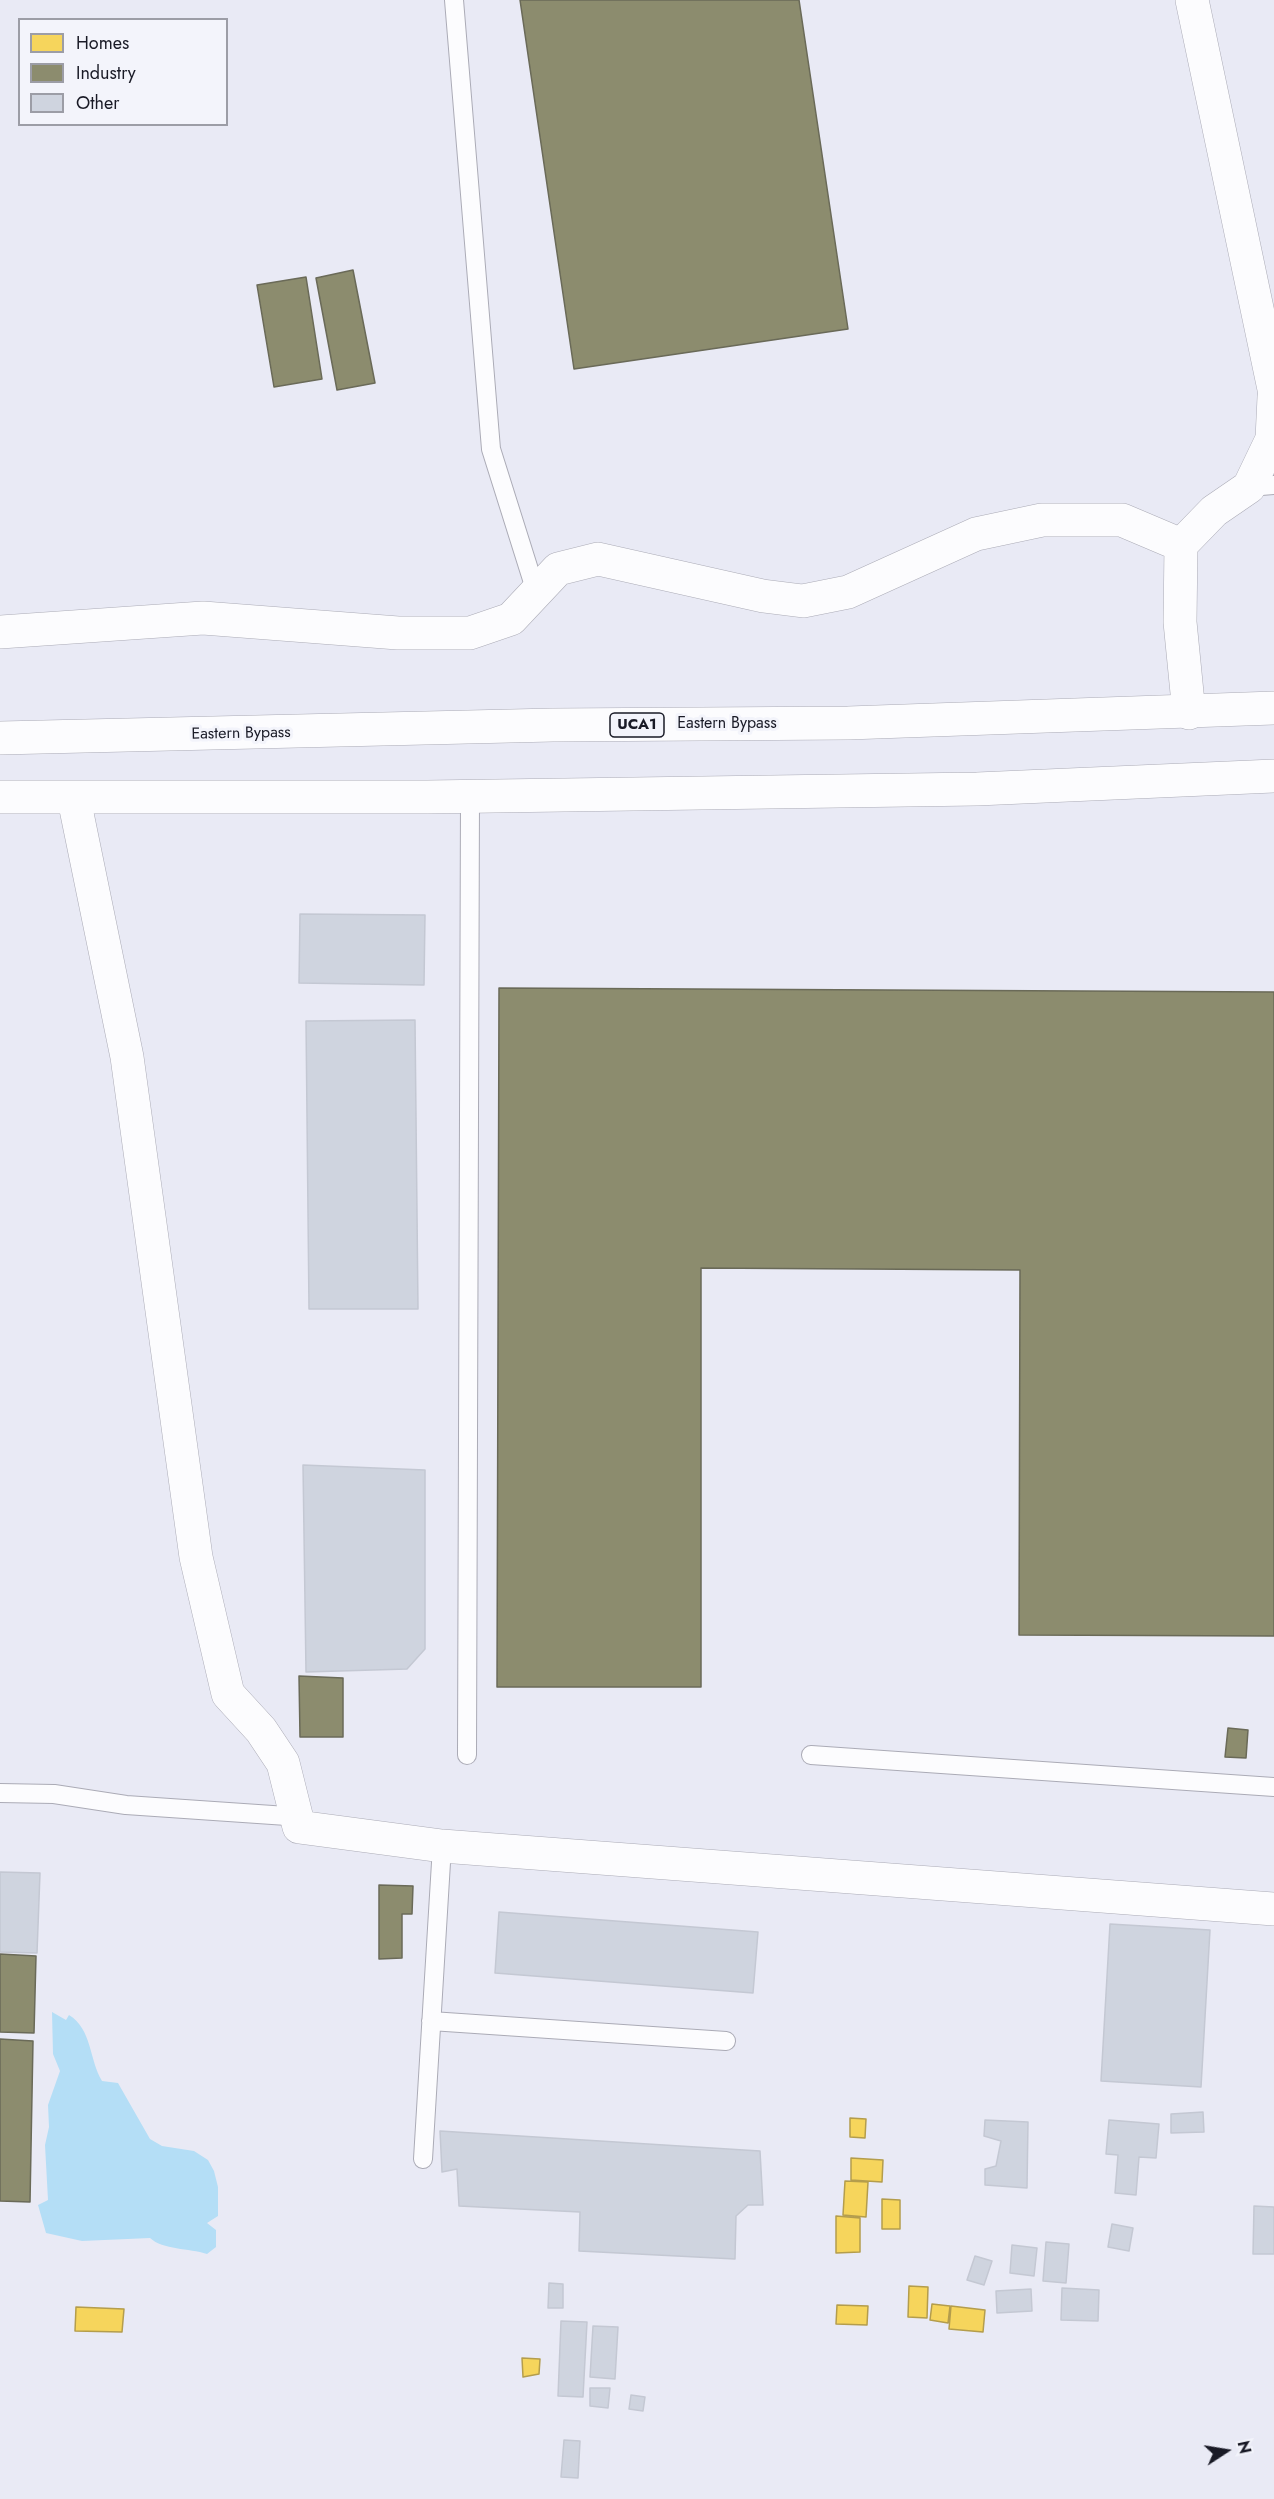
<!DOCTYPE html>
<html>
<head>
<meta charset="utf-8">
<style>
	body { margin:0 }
	#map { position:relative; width:1274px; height:2499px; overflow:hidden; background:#e9eaf5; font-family:Jost,sans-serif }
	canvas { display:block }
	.legend { position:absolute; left:18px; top:18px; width:210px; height:108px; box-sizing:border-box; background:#f3f4fb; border:2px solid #9c9da6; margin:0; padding:8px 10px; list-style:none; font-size:18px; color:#191a26 }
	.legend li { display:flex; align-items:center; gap:12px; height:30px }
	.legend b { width:30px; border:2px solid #9c9da6 }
	.north { position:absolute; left:1196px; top:2421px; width:60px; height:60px; -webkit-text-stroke:4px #f3f4fb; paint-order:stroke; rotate:78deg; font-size:16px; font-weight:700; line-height:24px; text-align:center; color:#191a26 }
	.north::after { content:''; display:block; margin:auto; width:21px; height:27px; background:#191a26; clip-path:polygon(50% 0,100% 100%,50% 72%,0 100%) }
</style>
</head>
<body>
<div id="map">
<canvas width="1274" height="2499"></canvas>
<ul class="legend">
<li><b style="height:16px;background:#f6d55c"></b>Homes</li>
<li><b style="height:16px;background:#8c8c6e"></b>Industry</li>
<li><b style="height:16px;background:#cfd4df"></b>Other</li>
</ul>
<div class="north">N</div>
</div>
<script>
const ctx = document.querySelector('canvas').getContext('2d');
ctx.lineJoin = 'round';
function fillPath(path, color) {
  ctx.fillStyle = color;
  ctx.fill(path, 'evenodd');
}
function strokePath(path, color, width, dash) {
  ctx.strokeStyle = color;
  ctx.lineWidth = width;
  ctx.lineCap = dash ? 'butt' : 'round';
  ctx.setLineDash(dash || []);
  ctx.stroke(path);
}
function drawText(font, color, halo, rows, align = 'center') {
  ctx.font = font + ' Jost,sans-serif';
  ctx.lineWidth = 6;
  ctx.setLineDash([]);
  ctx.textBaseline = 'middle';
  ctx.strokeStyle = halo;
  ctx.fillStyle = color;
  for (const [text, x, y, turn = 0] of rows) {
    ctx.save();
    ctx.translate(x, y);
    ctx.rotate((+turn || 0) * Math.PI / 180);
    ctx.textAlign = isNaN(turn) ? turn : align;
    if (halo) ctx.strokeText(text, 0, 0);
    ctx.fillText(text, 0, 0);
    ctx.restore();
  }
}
fillPath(new Path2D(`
	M 52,2012 L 66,2020 L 69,2015 C 92,2029 89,2059 102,2081 L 118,2083 L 150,2139 L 162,2146 L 194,2151 L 208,2160 L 214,2171 L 218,2187 L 218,2216 L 207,2223 L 216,2230 L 216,2247 L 207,2254 C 189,2248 163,2250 150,2238 L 82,2241 L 46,2233 L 38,2205 L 48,2200 L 45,2145 L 49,2127 L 48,2105 L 60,2071 L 53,2054 Z`), '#b4def6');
const homes = new Path2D(`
	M 850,2118 L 866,2119 L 865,2138 L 850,2137 Z
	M 851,2158 L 883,2160 L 882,2182 L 851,2180 Z
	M 845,2181 L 868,2182 L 866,2217 L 843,2215 Z
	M 882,2199 L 900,2200 L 900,2229 L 882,2229 Z
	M 836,2216 L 860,2218 L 860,2252 L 836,2253 Z
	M 909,2286 L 928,2287 L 927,2318 L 908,2317 Z
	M 932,2304 L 950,2306 L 948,2323 L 930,2320 Z
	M 837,2305 L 868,2306 L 867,2325 L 836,2324 Z
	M 951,2306 L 985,2310 L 983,2332 L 949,2329 Z
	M 76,2307 L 124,2309 L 122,2332 L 75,2331 Z
	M 522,2358 L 540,2359 L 539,2374 L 523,2377 Z`);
fillPath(homes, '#f6d55c');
strokePath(homes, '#b49d4c', 1.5);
const industry = new Path2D(`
	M 520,0 L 799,0 L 848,329 L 574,369 Z
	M 353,270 L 375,383 L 337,390 L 316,278 Z
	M 306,277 L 322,379 L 274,387 L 257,285 Z
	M 499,988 L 1274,992 L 1274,1636 L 1019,1635 L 1020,1270 L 701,1268 L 701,1687 L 497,1687 Z
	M 299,1676 L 343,1678 L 343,1737 L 300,1737 Z
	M 1228,1728 L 1248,1730 L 1246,1758 L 1225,1757 Z
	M 379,1885 L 413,1886 L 412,1914 L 402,1914 L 402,1958 L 379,1959 Z
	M 0,1954 L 36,1956 L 34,2033 L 0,2032 Z
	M 0,2039 L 33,2041 L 30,2202 L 0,2201 Z`);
fillPath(industry, '#8c8c6e');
strokePath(industry, '#6a6a58', 1.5);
const building = new Path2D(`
	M 300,914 L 425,915 L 424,985 L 299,983 Z
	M 415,1020 L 418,1309 L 309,1309 L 306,1021 Z
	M 303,1465 L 425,1470 L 425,1649 L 407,1669 L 306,1672 Z
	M 0,1872 L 40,1873 L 37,1953 L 0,1952 Z
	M 499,1912 L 758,1932 L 753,1993 L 495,1973 Z
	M 1110,1924 L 1210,1930 L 1201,2087 L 1101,2081 Z
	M 1203,2112 L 1204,2132 L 1171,2133 L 1171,2114 Z
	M 985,2120 L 1028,2122 L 1027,2188 L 985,2185 L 985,2169 L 996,2166 L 1001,2141 L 984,2136 Z
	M 1109,2120 L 1159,2124 L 1156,2158 L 1139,2157 L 1136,2195 L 1115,2193 L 1118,2155 L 1106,2154 Z
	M 440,2131 L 760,2151 L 763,2205 L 748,2205 L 736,2216 L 735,2259 L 579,2251 L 580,2212 L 459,2206 L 457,2169 L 442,2172 Z
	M 1254,2206 L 1274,2207 L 1274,2254 L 1253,2254 Z
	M 1112,2224 L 1133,2228 L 1129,2251 L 1108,2247 Z
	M 1046,2242 L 1069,2244 L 1066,2283 L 1043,2281 Z
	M 1012,2245 L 1037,2248 L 1034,2276 L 1010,2273 Z
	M 975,2256 L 992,2261 L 984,2285 L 967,2280 Z
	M 549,2283 L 563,2284 L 563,2308 L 548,2308 Z
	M 1062,2288 L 1099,2290 L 1098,2321 L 1061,2320 Z
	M 1031,2289 L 1032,2311 L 997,2313 L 996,2291 Z
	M 561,2321 L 587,2322 L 583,2397 L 558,2396 Z
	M 593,2326 L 618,2327 L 615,2379 L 590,2377 Z
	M 590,2388 L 610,2388 L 608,2408 L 590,2406 Z
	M 631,2395 L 645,2397 L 643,2411 L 629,2409 Z
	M 564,2440 L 580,2441 L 578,2478 L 561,2477 Z`);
fillPath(building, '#cfd4df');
strokePath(building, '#c4c8d3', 1.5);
const lane = new Path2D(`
	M 454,0 L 491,449 L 536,592
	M 1249,487 L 1274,485
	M 467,1755 L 470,796
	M 811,1755 L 1274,1787
	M 0,1793 L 54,1794 L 126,1805 L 287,1816 L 298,1826
	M 431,2021 L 726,2041
	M 423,2159 L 442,1846`);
const street = new Path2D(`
	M 1192,0 L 1274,389
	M 0,632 L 203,618 L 398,633 L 470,633 L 511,619 L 558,569 L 598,559 L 763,596 L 803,601 L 848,592 L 976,534 L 1042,520 L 1122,520 L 1181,545
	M 1189,713 L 1180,622 L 1181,545 L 1214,511 L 1249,487 L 1272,439 L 1274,397
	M 74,799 L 127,1057 L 196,1557 L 228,1694 L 261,1730 L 283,1763 L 299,1827 L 442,1846 L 1274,1909`);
const primary = new Path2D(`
	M 0,738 L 553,725 L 848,723 L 1274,708
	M 0,797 L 427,797 L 977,789 L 1274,776`);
strokePath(lane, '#ababb6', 20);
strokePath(street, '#ababb6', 34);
strokePath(primary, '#ababb6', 34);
strokePath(lane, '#fcfcfe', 18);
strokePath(street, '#fcfcfe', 33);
strokePath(primary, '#fcfcfe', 33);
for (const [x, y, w] of [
	[637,725,54]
]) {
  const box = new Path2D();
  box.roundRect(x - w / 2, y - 12, w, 24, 4.5);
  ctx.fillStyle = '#f3f4fb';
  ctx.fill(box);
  strokePath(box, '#191a26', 1.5);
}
drawText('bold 15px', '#191a26', null, [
	["UCA1",637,725]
]);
drawText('16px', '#191a26', '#f3f4fb', [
	["Eastern Bypass",727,724],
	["Eastern Bypass",241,734,-1]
]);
</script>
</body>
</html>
